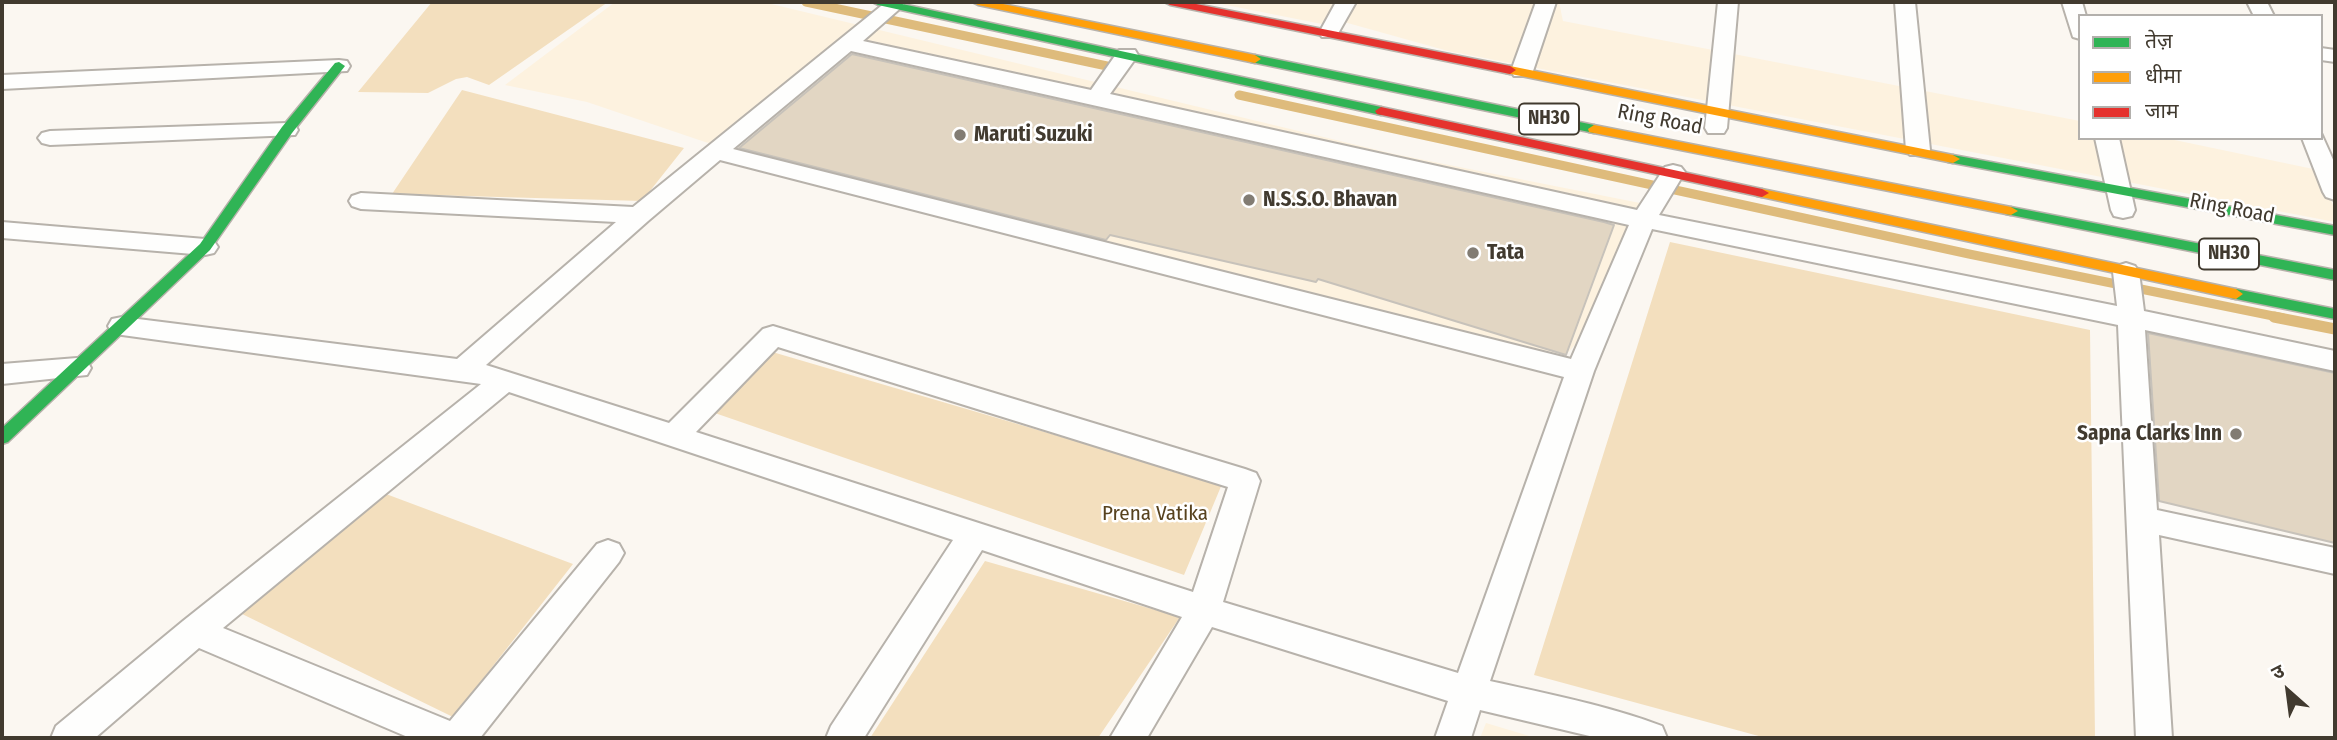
<!DOCTYPE html>
<html>
<head>
<meta charset="utf-8">
<style>
	body { margin:0 }
	#map { position:relative; width:2337px; height:740px; overflow:hidden; background:#fbf7f1; font-family:"Fira Sans Condensed","Noto Sans Devanagari",sans-serif }
	canvas { display:block }
	.frame { position:absolute; inset:0; border:4px solid #413a2f; pointer-events:none }
	.legend { position:absolute; left:2078px; top:14px; width:245px; height:126px; box-sizing:border-box; background:#fff; border:2px solid #b3b0ac; margin:0; padding:9px 12px; list-style:none; font-size:21px; color:#413a2f }
	.legend li { display:flex; align-items:center; gap:14px; height:35px }
	.legend b { width:35px; border:2px solid #b3b0ac }
	.north { position:absolute; left:2253px; top:656px; width:70px; height:70px; -webkit-text-stroke:5px #fff; paint-order:stroke; rotate:332deg; font-size:19px; font-weight:700; line-height:28px; text-align:center; color:#413a2f }
	.north::after { content:''; display:block; margin:auto; width:24px; height:32px; background:#413a2f; clip-path:polygon(50% 0,100% 100%,50% 72%,0 100%) }
</style>
</head>
<body>
<div id="map">
<canvas width="2337" height="740"></canvas>
<div class="frame"></div>
<ul class="legend">
<li><b style="height:9px;background:#30b455"></b>तेज़</li>
<li><b style="height:9px;background:#ff9f0a"></b>धीमा</li>
<li><b style="height:9px;background:#e5322d"></b>जाम</li>
</ul>
<div class="north">उ</div>
</div>
<script>
const ctx = document.querySelector('canvas').getContext('2d');
ctx.lineJoin = 'round';
function fillPath(path, color) {
  ctx.fillStyle = color;
  ctx.fill(path, 'evenodd');
}
function strokePath(path, color, width, dash) {
  ctx.strokeStyle = color;
  ctx.lineWidth = width;
  ctx.lineCap = dash ? 'butt' : 'round';
  ctx.setLineDash(dash || []);
  ctx.stroke(path);
}
function drawText(font, color, halo, rows, align = 'center') {
  ctx.font = font + ' "Fira Sans Condensed",sans-serif';
  ctx.lineWidth = 5;
  ctx.setLineDash([]);
  ctx.textBaseline = 'middle';
  ctx.strokeStyle = halo;
  ctx.fillStyle = color;
  for (const [text, x, y, turn = 0] of rows) {
    ctx.save();
    ctx.translate(x, y);
    ctx.rotate((+turn || 0) * Math.PI / 180);
    ctx.textAlign = isNaN(turn) ? turn : align;
    if (halo) ctx.strokeText(text, 0, 0);
    ctx.fillText(text, 0, 0);
    ctx.restore();
  }
}
fillPath(new Path2D(`
	M 615,2 L 763,2 L 1394,154 L 1640,203 L 1575,345 L 1561,360 L 918,194 L 705,142 L 587,102 L 505,85 Z
	M 1211,2 L 1338,2 L 1327,25 Z
	M 1355,2 L 1559,2 L 1563,21 L 2080,121 L 2080,138 L 2165,138 L 2318,170 L 2335,210 L 2335,222 L 1448,51 L 1344,22 Z
	M 1486,723 L 1536,738 L 1480,738 Z`), '#fdf2df');
fillPath(new Path2D(`
	M 432,2 L 608,2 L 489,85 L 467,77 L 456,79 L 428,93 L 358,92 Z
	M 462,90 L 684,148 L 642,201 L 392,194 Z
	M 1670,242 L 2090,330 L 2095,738 L 1766,738 L 1534,675 Z
	M 769,351 L 1222,484 L 1184,575 L 709,411 Z
	M 386,494 L 573,564 L 453,717 L 238,612 Z
	M 985,561 L 1180,617 L 1098,738 L 870,738 Z`), '#f3dfbe');
strokePath(new Path2D(`
	M 806,2 L 1107,66
	M 1239,95 L 1969,254 L 2283,318`), '#debb7c', 9);
strokePath(new Path2D(`
	M 2274,317 L 2335,329`), '#debb7c', 11);
const building = new Path2D(`
	M 852,54 L 1604,222 L 1614,225 L 1566,355 L 1318,279 L 1316,282 L 1110,235 L 1106,240 L 739,148 Z
	M 2148,333 L 2335,373 L 2335,543 L 2159,501 Z`);
fillPath(building, '#e2d6c3');
strokePath(building, '#c7c2ba', 2);
const street = new Path2D(`
	M 886,2 L 902,2 L 904,5 L 863,41 L 1091,90 L 1119,50 L 1135,50 L 1138,55 L 1110,94 L 1637,210 L 1665,167 L 1673,165 L 1681,167 L 1685,172 L 1659,215 L 2117,306 L 2113,272 L 2117,266 L 2126,263 L 2135,266 L 2139,272 L 2144,311 L 2335,351 L 2335,371 L 2145,330 L 2157,510 L 2335,548 L 2335,574 L 2159,535 L 2172,738 L 2136,738 L 2118,325 L 1652,229 L 1594,371 L 1490,681 C 1548,694 1606,705 1662,726 L 1667,738 L 1598,738 L 1480,710 L 1471,738 L 1435,738 L 1448,701 L 1212,627 L 1147,738 L 1110,738 L 1182,617 L 982,550 L 864,738 L 826,738 L 831,726 L 953,540 L 509,392 L 223,628 L 450,721 L 597,544 L 608,540 L 619,544 L 624,553 L 619,562 L 480,738 L 410,738 L 199,648 L 95,738 L 51,738 L 56,726 L 183,621 L 481,384 L 122,335 L 112,333 L 108,326 L 112,319 L 122,317 L 457,359 L 616,222 L 361,209 L 352,206 L 349,201 L 352,196 L 361,193 L 633,207 ZM 851,51 L 1629,225 L 1571,359 L 733,149 ZM 720,160 L 1564,377 L 1458,673 L 1223,602 L 1260,481 L 1256,473 L 1245,469 L 773,326 L 763,329 L 669,423 L 486,365 L 648,221 ZM 778,347 L 1228,487 L 1193,592 L 696,432 Z
	M 1336,2 L 1356,2 L 1336,37 L 1322,37 L 1319,33 Z
	M 1536,2 L 1556,2 L 1533,71 L 1530,76 L 1514,76 L 1511,71 Z
	M 1718,2 L 1738,2 L 1727,128 L 1724,133 L 1708,133 L 1705,128 Z
	M 1895,2 L 1915,2 L 1930,150 L 1926,155 L 1910,155 L 1906,150 Z
	M 2062,2 L 2082,2 L 2086,16 L 2080,16 L 2080,39 L 2073,37 Z
	M 2247,2 L 2267,2 L 2274,16 L 2254,16 Z
	M 2321,48 L 2335,50 L 2335,62 L 2321,60 Z
	M 339,60 L 347,61 L 350,66 L 347,71 L 2,89 L 2,75 Z
	M 287,123 L 295,125 L 298,130 L 295,135 L 50,145 L 42,143 L 38,138 L 42,133 L 50,131 Z
	M 2321,133 L 2335,164 L 2335,200 L 2326,197 L 2323,192 L 2302,138 L 2321,138 Z
	M 2095,138 L 2119,138 L 2135,210 L 2132,216 L 2123,218 L 2114,216 L 2111,210 Z
	M 2,222 L 205,239 L 214,241 L 218,247 L 214,253 L 205,255 L 2,238 Z
	M 77,358 L 87,361 L 91,368 L 87,375 L 2,384 L 2,364 Z`);
const fast = new Path2D(`
	M 872,2 L 893,2 L 1381,107 L 1387,111 L 1381,115 L 878,5 Z
	M 1255,55 L 1594,125 L 1600,129 L 1594,133 L 1251,62 L 1249,59 Z
	M 339,62 L 345,66 L 292,133 L 210,250 L 8,442 L 2,444 L 2,428 L 200,244 L 282,127 L 335,63 Z
	M 1953,155 L 2335,226 L 2335,235 L 1948,162 L 1946,159 Z
	M 2011,207 L 2335,270 L 2335,280 L 2006,214 L 2004,211 Z
	M 2236,289 L 2335,309 L 2335,319 L 2231,298 L 2229,294 L 2231,290 Z`);
const slow = new Path2D(`
	M 972,2 L 993,2 L 1255,55 L 1261,59 L 1255,63 L 978,5 Z
	M 1510,66 L 1953,155 L 1960,159 L 1953,163 L 1506,73 L 1504,70 Z
	M 1594,125 L 2011,207 L 2018,211 L 2011,215 L 1589,132 L 1588,129 Z
	M 1762,189 L 2236,289 L 2243,294 L 2236,299 L 1757,196 L 1755,193 Z`);
const jam = new Path2D(`
	M 1164,2 L 1186,2 L 1510,66 L 1516,70 L 1510,74 L 1170,5 Z
	M 1381,107 L 1762,189 L 1769,193 L 1762,197 L 1377,114 L 1375,111 Z`);
strokePath(street, '#b7b2ab', 4);
strokePath(fast, '#b7b2ab', 3);
strokePath(slow, '#b7b2ab', 3);
strokePath(jam, '#b7b2ab', 3);
fillPath(street, '#fefefd');
fillPath(fast, '#30b455');
fillPath(slow, '#ff9f0a');
fillPath(jam, '#e5322d');
for (const [x, y, r, color] of [
	[960,135,7,"#827c73"],
	[1249,200,7,"#827c73"],
	[1473,253,7,"#827c73"],
	[2236,434,7,"#827c73"]
]) {
  const dot = new Path2D();
  dot.arc(x, y, r, 0, 2 * Math.PI);
  ctx.fillStyle = color;
  ctx.fill(dot);
  strokePath(dot, '#fff', 2.5);
}
for (const [x, y, w] of [
	[1549,119,60],
	[2229,254,60]
]) {
  const box = new Path2D();
  box.roundRect(x - w / 2, y - 15.5, w, 31, 5);
  ctx.fillStyle = '#fff';
  ctx.fill(box);
  strokePath(box, '#413a2f', 2);
}
drawText('bold 19px', '#413a2f', null, [
	["NH30",1549,119],
	["NH30",2229,254]
]);
drawText('21px', '#413a2f', '#fff', [
	["Ring Road",1660,120,11],
	["Ring Road",2232,209,11]
]);
drawText('bold 21px', '#413a2f', '#fff', [
	["Maruti Suzuki",974,135],
	["N.S.S.O. Bhavan",1263,200],
	["Tata",1487,253],
	["Sapna Clarks Inn",2222,434,"right"]
], 'left');
drawText('21px', '#57421e', '#fff', [
	["Prena Vatika",1155,514]
]);
</script>
</body>
</html>
